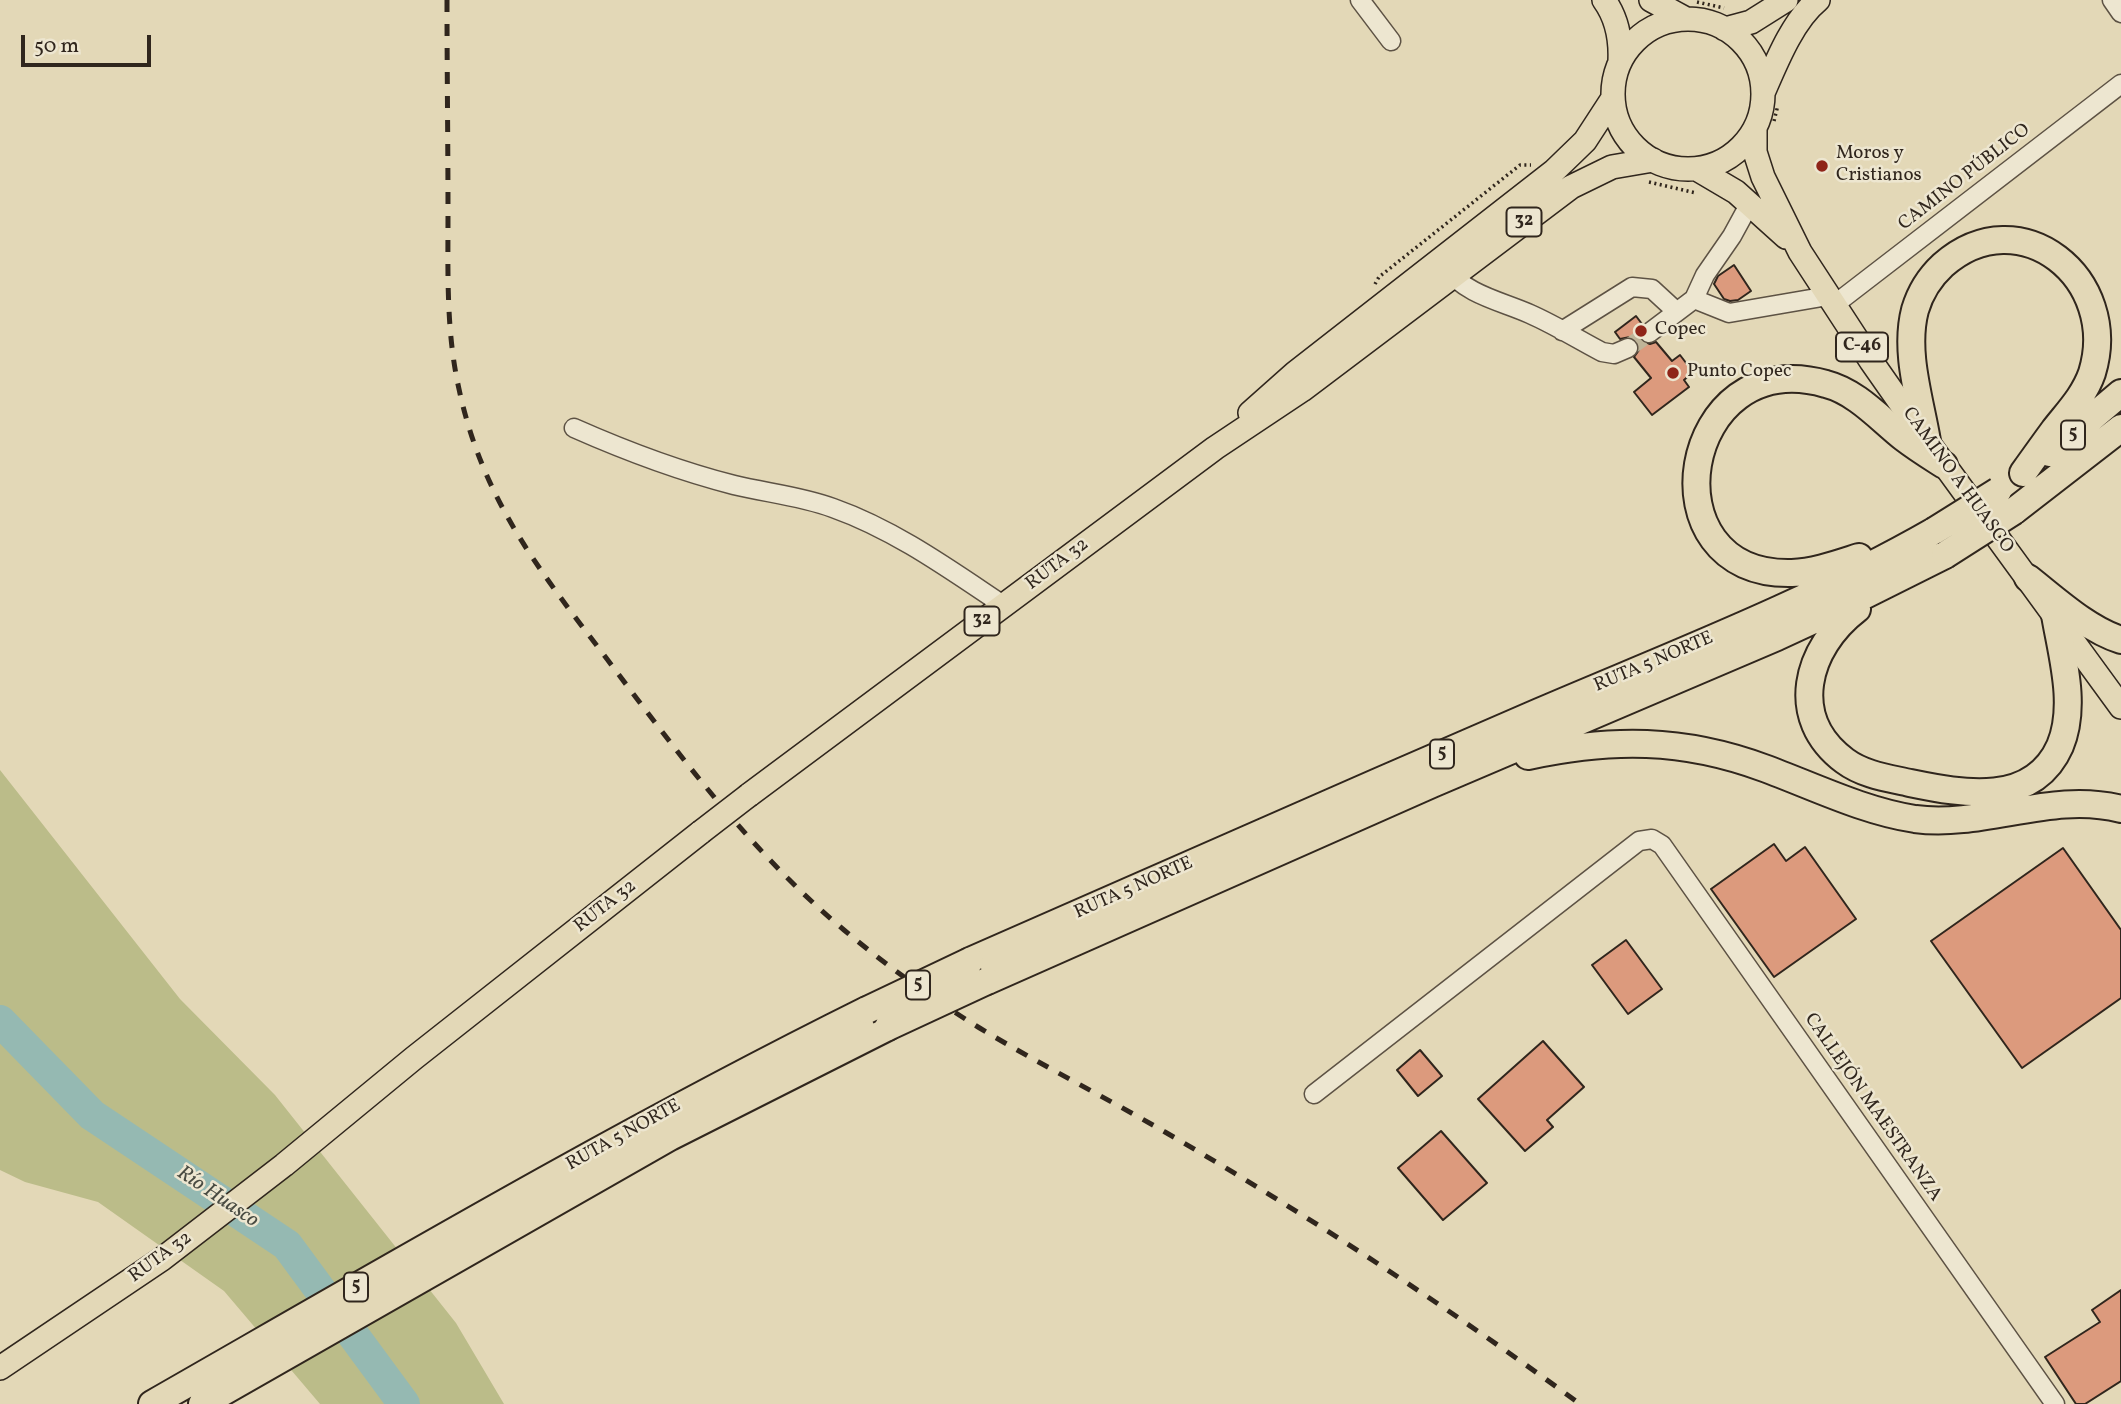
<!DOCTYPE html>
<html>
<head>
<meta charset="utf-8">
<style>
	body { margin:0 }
	#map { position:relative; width:2121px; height:1404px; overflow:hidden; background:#e3d8b7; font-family:Vollkorn,serif }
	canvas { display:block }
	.scale { position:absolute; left:21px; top:35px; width:130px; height:32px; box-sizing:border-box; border:4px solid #30261d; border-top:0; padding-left:9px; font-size:21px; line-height:24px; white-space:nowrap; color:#30261d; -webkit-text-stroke:5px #ede6d0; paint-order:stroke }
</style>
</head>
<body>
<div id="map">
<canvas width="2121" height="1404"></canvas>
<div class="scale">50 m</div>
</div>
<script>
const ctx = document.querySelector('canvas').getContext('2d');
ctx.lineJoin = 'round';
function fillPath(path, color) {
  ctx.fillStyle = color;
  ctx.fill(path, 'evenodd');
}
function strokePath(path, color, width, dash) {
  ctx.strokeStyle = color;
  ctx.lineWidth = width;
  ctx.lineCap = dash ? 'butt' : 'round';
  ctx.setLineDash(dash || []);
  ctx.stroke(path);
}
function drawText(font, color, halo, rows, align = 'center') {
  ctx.font = font + ' Vollkorn,serif';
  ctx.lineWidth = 5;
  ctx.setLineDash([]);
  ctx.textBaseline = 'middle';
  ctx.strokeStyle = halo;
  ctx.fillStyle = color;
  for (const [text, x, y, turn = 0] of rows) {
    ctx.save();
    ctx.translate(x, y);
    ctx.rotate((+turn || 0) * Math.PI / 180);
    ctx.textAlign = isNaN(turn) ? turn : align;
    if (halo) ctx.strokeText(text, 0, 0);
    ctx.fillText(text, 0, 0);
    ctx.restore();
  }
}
fillPath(new Path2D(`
	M 0,770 L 180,999 L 275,1095 L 456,1323 L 504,1404 L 320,1404 L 224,1291 L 98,1202 L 25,1182 L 0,1170 Z`), '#bbbc89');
strokePath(new Path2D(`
	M 0,1021 L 92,1115 L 287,1245 L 404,1404`), '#95b9b2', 32);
const building = new Path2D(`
	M 1734,265 L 1751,291 L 1738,300 L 1730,301 L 1724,299 L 1714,284 L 1718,276 Z
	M 1636,316 L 1642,324 L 1638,334 L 1640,340 L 1650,344 L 1656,342 L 1672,361 L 1680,355 L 1693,372 L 1684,380 L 1689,387 L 1652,415 L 1634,392 L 1651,378 L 1634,357 L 1639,350 L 1638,343 L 1630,337 L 1620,339 L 1615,332 Z
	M 1774,844 L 1786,861 L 1805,847 L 1856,919 L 1774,977 L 1711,889 Z
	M 2063,848 L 2121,930 L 2121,998 L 2022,1068 L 1931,941 Z
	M 1626,940 L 1662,989 L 1628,1014 L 1592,965 Z
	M 1543,1041 L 1584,1087 L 1547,1120 L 1553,1127 L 1525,1151 L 1478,1099 Z
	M 1420,1050 L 1442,1076 L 1418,1096 L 1397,1070 Z
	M 1441,1131 L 1487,1183 L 1443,1220 L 1398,1168 Z
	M 2121,1290 L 2121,1381 L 2085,1404 L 2076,1404 L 2045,1357 L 2100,1322 L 2092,1310 Z`);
fillPath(building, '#dc9a7d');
strokePath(building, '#30261d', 2);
strokePath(new Path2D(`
	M 1628,348 L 1649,333`), '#bfb498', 18, [18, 9]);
const minor = new Path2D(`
	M 1360,0 L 1391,41
	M 2112,0 L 2121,13
	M 1446,268 C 1466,295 1501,301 1530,314 C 1555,325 1579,340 1602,352 L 1614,354 L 1628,348
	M 1694,299 L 1729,313 L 1828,296
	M 1834,305 L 2121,84
	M 1562,331 L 1632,287 L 1652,289 L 1677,312
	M 1649,333 L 1694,299 L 1705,275 L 1732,236 L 1750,203
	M 574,428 C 626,451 679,471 734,485 C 767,493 801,496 833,508 C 895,530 949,569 1003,605
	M 1314,1094 L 1639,841 L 1652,839 L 1662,845 L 2055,1404`);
const major = new Path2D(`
	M 1604,0 C 1617,18 1621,39 1620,61
	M 1651,0 L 1686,19
	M1613 94a75 75 0 1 1 150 0a75 75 0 1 1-150 0Z
	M 1725,29 L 1751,22 L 1786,0
	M 1763,93 C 1776,63 1793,20 1818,0
	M 1755,128 L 1755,152 L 1763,177 L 1800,252 L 1871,361 L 1927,441 L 2121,707
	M 1697,169 L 1736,192 L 1786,237
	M 1250,413 L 1295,373 L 1554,171 L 1585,141 L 1613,98
	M 749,795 L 1215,448 L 1302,390 L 1571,187 L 1612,167 L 1653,160
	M 0,1368 L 162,1259 L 284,1165 L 414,1058 L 701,832`);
const highway = new Path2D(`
	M 1927,441 C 1920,399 1904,352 1915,310 C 1920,293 1930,277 1943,265 C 2020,197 2121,279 2092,373 C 2084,396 2068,412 2054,430 C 2043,445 2033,459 2023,473
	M 2050,453 L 2121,393
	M 2014,511 L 2121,428
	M 1859,557 C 1837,564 1815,572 1792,573 C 1642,577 1680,342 1826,384 C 1857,392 1880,419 1904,438 C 1917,448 1930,456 1944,465
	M 2028,578 C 2056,600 2087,629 2121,640
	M 1857,609 C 1806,648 1787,718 1845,761 C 1864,775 1888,778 1910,783 C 1963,794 2033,807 2060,746 C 2077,706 2062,656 2055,615
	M 1528,756 C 1611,738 1683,738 1764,768 C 1813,786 1863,811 1915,819 C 1985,828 2052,791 2121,809
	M 970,961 C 1160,877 1349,794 1539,712 C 1672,655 1808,603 1934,531
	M 987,981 L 1432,784 L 1777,637 L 1831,612 L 1945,555
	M 152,1404 C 388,1269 623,1131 867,1010
	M 202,1404 L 670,1137 L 888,1027`);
strokePath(minor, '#5d5244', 21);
strokePath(major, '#30261d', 26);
strokePath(highway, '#30261d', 30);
strokePath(new Path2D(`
	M 1697,2 L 1724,8
	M 1774,121 L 1778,105
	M 1649,182 L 1696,193
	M 1375,284 L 1379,277 L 1520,165 L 1531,165`), '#30261d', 3.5, [2, 3.5]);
strokePath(minor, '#ede6d0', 18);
strokePath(major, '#e3d8b7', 23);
strokePath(highway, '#e3d8b7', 26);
strokePath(new Path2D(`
	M 447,0 C 447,71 448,143 448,214 C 448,273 446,331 459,389 C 483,501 540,571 607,659 C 680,756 751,852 844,930 C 886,965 931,998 978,1027 C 1039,1064 1103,1096 1165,1132 C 1308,1215 1446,1306 1580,1404`), '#30261d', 5, [12, 12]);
const majorBridge = new Path2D(`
	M 701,832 L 749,795`);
const highwayBridge = new Path2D(`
	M 1934,531 L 1998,491
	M 1945,555 L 2014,511
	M 867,1010 L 970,961
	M 888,1027 L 987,981`);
strokePath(majorBridge, '#30261d', 26, []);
strokePath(highwayBridge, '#30261d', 30, []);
strokePath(majorBridge, '#e3d8b7', 23);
strokePath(highwayBridge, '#e3d8b7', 26);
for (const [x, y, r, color] of [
	[1822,166,7,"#8f2418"],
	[1641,331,7,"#8f2418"],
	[1673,373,7,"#8f2418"]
]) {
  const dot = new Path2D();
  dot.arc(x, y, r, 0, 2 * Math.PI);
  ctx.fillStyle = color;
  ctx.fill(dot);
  strokePath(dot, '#ede6d0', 2.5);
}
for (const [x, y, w] of [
	[1524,222,35],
	[1862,347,52],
	[2073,435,24],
	[982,621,35],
	[1442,754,24],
	[918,985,24],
	[356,1287,24]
]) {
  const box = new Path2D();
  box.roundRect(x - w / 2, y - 14.5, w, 29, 5);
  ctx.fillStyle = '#ede6d0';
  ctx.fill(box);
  strokePath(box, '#30261d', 2);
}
drawText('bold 18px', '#30261d', null, [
	["32",1524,222],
	["C-46",1862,347],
	["5",2073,435],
	["32",982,621],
	["5",1442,754],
	["5",918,985],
	["5",356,1287]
]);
drawText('19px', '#30261d', '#ede6d0', [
	["Moros y",1836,155],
	["Cristianos",1836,177],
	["Copec",1655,331],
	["Punto Copec",1687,373]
], 'left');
drawText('19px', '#30261d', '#ede6d0', [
	["CAMINO PÚBLICO",1965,178,-38],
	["CAMINO A HUASCO",1957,481,54],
	["RUTA 32",1058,565,-37],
	["RUTA 5 NORTE",1654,663,-23],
	["RUTA 5 NORTE",1134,889,-24],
	["RUTA 32",606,907,-38],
	["CALLEJÓN MAESTRANZA",1872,1108,55],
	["RUTA 5 NORTE",624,1136,-29],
	["RUTA 32",161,1258,-36]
]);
drawText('italic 21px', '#494b42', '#ede6d0', [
	["Río Huasco",217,1198,34]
]);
</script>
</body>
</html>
